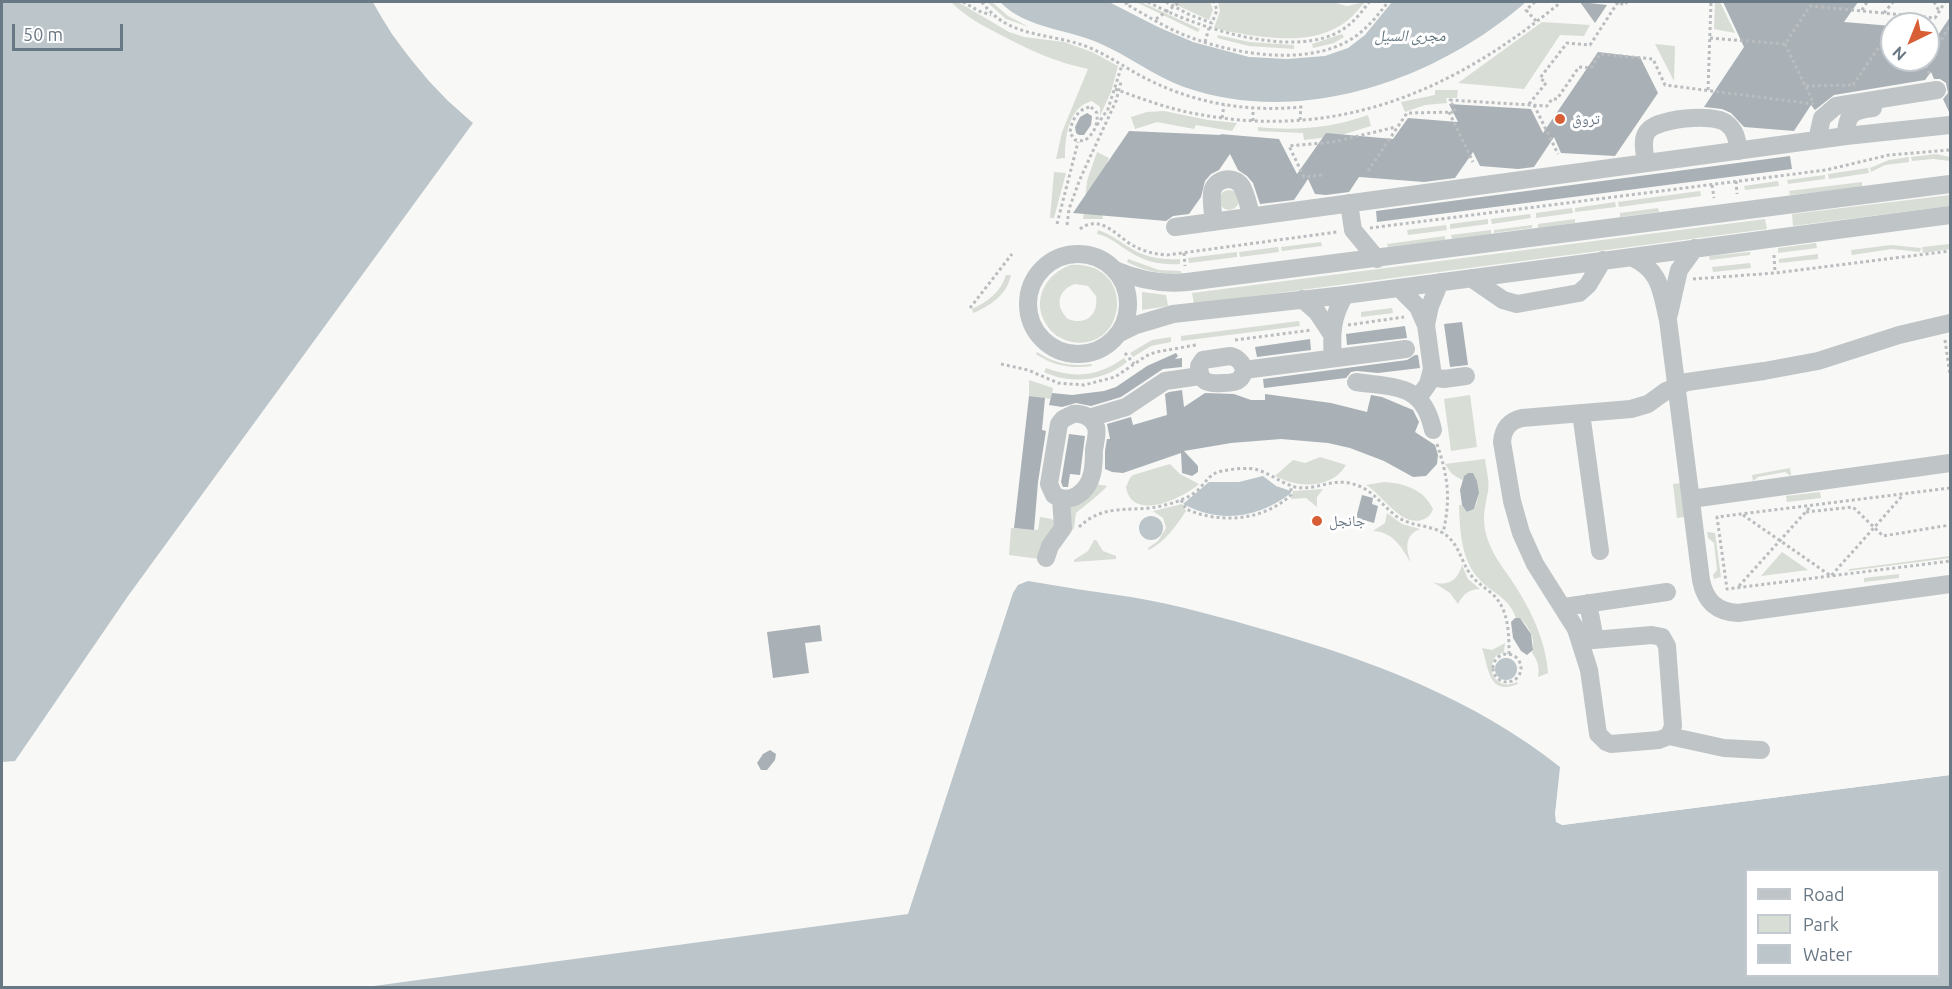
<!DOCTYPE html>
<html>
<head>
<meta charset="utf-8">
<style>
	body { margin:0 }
	#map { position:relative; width:1952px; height:989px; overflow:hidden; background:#f8f8f6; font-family:Ubuntu,sans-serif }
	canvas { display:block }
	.frame { position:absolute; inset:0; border:3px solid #697885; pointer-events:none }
	.legend { position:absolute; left:1745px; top:869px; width:195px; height:108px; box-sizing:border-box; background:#fff; border:2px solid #c3c9ce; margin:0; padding:8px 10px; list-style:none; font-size:18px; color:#697885 }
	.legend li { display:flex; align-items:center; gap:12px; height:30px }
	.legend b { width:30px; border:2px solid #c3c9ce }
	.north { position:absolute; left:1880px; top:12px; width:60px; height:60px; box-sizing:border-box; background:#fff; border:2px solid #c3c9ce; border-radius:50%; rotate:223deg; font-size:16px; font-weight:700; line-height:24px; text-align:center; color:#697885 }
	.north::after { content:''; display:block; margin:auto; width:21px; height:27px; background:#d85e35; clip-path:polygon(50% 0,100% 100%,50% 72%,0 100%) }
	.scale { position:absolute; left:12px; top:24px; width:111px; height:27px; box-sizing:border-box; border:3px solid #697885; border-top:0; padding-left:8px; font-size:18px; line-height:21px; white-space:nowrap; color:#697885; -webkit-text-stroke:4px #fff; paint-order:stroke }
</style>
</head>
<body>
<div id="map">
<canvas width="1952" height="989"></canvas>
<div class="frame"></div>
<ul class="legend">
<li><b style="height:8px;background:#bfc4c7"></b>Road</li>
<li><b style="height:16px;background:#d8ddd5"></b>Park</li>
<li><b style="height:16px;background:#bbc5ca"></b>Water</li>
</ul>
<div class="north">N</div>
<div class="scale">50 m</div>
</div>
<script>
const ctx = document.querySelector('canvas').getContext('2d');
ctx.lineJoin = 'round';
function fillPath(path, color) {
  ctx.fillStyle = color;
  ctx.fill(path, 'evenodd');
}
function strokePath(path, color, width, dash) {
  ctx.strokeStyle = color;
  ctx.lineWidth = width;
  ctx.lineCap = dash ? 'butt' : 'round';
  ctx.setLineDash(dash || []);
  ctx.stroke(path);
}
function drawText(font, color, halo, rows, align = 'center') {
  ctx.font = font + ' Ubuntu,"Noto Naskh Arabic",sans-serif';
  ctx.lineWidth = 6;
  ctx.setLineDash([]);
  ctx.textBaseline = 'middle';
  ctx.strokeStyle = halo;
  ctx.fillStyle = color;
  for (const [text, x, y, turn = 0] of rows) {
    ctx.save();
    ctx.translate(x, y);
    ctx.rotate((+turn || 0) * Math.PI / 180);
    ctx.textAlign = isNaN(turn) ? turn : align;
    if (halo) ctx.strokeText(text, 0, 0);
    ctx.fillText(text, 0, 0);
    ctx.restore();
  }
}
fillPath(new Path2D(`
	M 951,2 L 958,2 L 1009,32 L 1024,37 L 1064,42 L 1092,52 L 1118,66 L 1111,92 L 1100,116 L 1100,107 L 1092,101 C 1068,107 1065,137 1065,158 L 1056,159 L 1062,132 L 1088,69 C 1053,61 1036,53 1005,37 C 985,27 967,18 951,2 Z
	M 987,2 L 992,2 L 1008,16 L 1029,27 L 1006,19 Z
	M 1136,2 L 1141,2 L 1200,29 L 1198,32 Z
	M 1170,2 L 1210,2 L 1213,10 L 1209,20 Z
	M 1218,2 L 1332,2 L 1347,6 L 1365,2 C 1356,13 1347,23 1334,29 C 1301,46 1248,36 1214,28 L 1220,11 Z
	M 1715,2 L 1720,2 L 1735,33 L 1714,29 Z
	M 1542,22 L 1590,25 L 1584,36 L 1560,35 L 1524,89 L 1458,83 Z
	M 1342,34 L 1344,37 L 1334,43 L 1313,48 L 1312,44 Z
	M 1218,35 L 1249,42 L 1294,45 L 1294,49 L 1249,46 L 1217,38 Z
	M 1655,44 L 1675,46 L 1674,81 Z
	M 1435,90 L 1458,90 L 1457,98 L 1446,98 L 1447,103 L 1425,105 L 1405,112 L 1401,102 L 1435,95 Z
	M 1164,111 L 1208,120 L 1237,123 L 1232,131 L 1196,125 L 1194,129 L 1157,122 L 1135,129 L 1131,117 L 1147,112 Z
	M 1368,115 L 1371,126 L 1338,136 L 1304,140 L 1303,133 L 1258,131 L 1258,127 C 1297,131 1331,128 1368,115 Z
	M 1097,152 L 1109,158 C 1101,176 1098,200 1103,219 L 1083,219 L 1087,181 Z
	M 1936,154 L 1950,157 L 1950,161 L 1933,159 L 1912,161 L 1911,157 Z
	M 1909,157 L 1909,162 L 1885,165 L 1871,172 L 1870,168 L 1889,160 Z
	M 1868,168 L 1869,173 L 1829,179 L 1828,174 Z
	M 1054,172 L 1066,173 L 1054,218 L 1050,218 Z
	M 1825,175 L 1825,179 L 1788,184 L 1787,180 Z
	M 1778,181 L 1779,186 L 1745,190 L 1744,186 Z
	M 1862,182 L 1862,187 L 1790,195 L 1789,191 Z
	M1219 200a10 10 0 1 1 20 0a10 10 0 1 1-20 0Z
	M 1700,191 L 1701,196 L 1619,207 L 1618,202 Z
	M 1950,195 L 1950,206 L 1793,226 L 1792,214 Z
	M 1615,202 L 1616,207 L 1575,212 L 1575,208 Z
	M 1572,208 L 1573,213 L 1536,218 L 1536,213 Z
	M 1658,208 L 1659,212 L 1620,217 L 1620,213 Z
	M 1530,214 L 1531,218 L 1492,224 L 1491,219 Z
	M 1488,219 L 1488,224 L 1450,229 L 1450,224 Z
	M 1575,219 L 1575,223 L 1538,228 L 1538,224 Z
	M 1765,219 L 1767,229 L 1194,304 L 1192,293 Z
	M 1446,225 L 1447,230 L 1408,235 L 1407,230 Z
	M 1532,225 L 1532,228 L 1494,233 L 1494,230 Z
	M 1098,230 C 1111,234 1120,242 1132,249 C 1147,258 1163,260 1180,259 L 1180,264 C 1162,265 1145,262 1130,252 C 1118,245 1111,237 1097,234 Z
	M 1491,230 L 1491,234 L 1452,239 L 1451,235 Z
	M 1445,236 L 1445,240 L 1388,247 L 1387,244 Z
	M 1321,242 L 1322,246 L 1282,251 L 1281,247 Z
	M 1816,243 L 1817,248 L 1778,253 L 1778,248 Z
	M 1950,244 L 1950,249 L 1923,253 L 1922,247 Z
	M 1891,245 L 1921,248 L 1920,252 L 1892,249 L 1852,255 L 1851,250 Z
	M 1278,247 L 1279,252 L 1240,257 L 1239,252 Z
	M 1237,252 L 1237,257 L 1189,263 L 1188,258 Z
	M 1750,252 L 1750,255 L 1710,260 L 1709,256 Z
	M 1818,254 L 1818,259 L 1779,263 L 1779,259 Z
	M 1128,259 L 1159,270 L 1181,271 L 1181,273 C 1161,275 1145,271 1127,262 Z
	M 1750,263 L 1751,268 L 1713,272 L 1712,267 Z
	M 1070,265 C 1137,260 1128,352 1072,342 C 1061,340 1051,333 1046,324 C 1031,300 1046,274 1070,265 ZM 1075,284 L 1088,286 L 1096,296 C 1099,314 1086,326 1068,319 C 1055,307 1057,290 1075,284 Z
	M 1006,275 L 1011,275 C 1007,295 990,306 973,313 L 972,309 C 987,302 1001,292 1006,275 Z
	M 1142,292 L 1166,295 L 1168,306 L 1142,310 Z
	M 1392,308 L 1393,313 L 1361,317 L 1361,312 Z
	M 1299,321 L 1300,326 L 1181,341 L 1181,336 Z
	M 1171,337 L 1171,342 L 1151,346 L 1133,357 L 1130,353 L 1152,340 Z
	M 1037,352 C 1054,363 1071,367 1091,364 L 1092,366 C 1071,369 1054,366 1036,354 Z
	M 1124,358 L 1127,362 C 1104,381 1071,385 1044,372 L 1046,368 C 1074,379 1100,376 1124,358 Z
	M 1029,380 L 1053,388 L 1051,399 L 1029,396 Z
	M 1470,395 L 1477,447 L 1451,451 L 1444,399 Z
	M 1320,457 L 1346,465 C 1331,490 1298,488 1275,476 L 1293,460 L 1305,463 Z
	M 1485,459 C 1486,469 1490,482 1488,491 C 1484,511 1481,524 1490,545 C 1495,559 1506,571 1514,584 C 1531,610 1546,641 1548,673 L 1538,677 C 1540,667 1537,659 1532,653 C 1536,640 1530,628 1520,618 L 1516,618 C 1510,600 1497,595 1484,584 C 1461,564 1460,533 1459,505 L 1462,505 L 1468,512 L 1474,509 C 1481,496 1479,485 1471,473 L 1466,474 L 1462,480 L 1452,474 L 1445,464 Z
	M 1170,464 L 1180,474 L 1199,484 C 1183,498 1132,523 1126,487 L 1130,478 L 1133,475 Z
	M 1790,468 L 1791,476 L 1785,472 L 1758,477 L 1753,481 L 1752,475 Z
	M 1384,482 C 1403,483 1424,489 1433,509 C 1431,514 1429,517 1424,519 C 1402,529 1383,495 1366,485 Z
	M 1681,483 L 1685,517 L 1677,518 L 1673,484 Z
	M 1095,484 L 1107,486 C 1104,491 1083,507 1076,513 L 1074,528 L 1069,534 L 1069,508 Z
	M 1323,489 L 1317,497 L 1317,507 L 1306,498 L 1291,499 L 1293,491 Z
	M 1820,492 L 1821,498 L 1787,502 L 1786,496 Z
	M 1182,504 L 1186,511 C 1176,526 1166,541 1149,550 L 1148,548 L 1158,541 L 1166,528 L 1163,518 L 1153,511 Z
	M 1387,513 L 1402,524 L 1420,529 C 1404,535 1406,549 1411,563 C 1401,547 1394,532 1373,531 L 1385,523 Z
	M 1040,517 L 1052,519 L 1056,523 L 1040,559 L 1009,555 L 1011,528 L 1038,530 Z
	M 1707,532 L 1715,533 L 1721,577 L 1714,579 L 1713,575 L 1717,570 L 1714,543 L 1708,538 Z
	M 1094,540 L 1096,540 L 1103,551 L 1116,556 L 1116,559 L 1074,562 L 1074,560 L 1088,551 Z
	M 1782,552 L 1808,570 L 1761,576 Z
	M 1950,556 L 1950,558 L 1848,571 L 1850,569 Z
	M 1462,565 L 1468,579 L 1480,589 C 1470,589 1463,594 1458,604 L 1450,593 L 1433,582 C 1448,587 1458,580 1462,565 Z
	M 1899,574 L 1899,578 L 1864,582 L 1864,578 Z
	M 1505,643 L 1504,652 L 1496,656 C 1484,673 1499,691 1517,682 L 1518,684 C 1488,696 1489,668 1482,648 L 1492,650 Z`), '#d8ddd5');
fillPath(new Path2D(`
	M 2,2 L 373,2 C 398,49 433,88 473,123 L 128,596 L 15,761 L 2,762 Z
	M 1000,2 L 1109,2 L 1158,27 L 1193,42 L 1249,57 L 1287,59 L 1325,56 L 1348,48 L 1365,35 L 1392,2 L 1526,2 C 1436,80 1301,128 1184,87 C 1154,76 1129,56 1099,43 C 1067,29 1025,28 1000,2 Z
	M 1263,476 L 1276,486 L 1291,491 L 1291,493 C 1259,518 1220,524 1183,504 L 1209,482 L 1239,482 Z
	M1139 528a12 12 0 1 1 24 0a12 12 0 1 1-24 0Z
	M 1028,581 C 1062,587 1097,592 1131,597 C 1178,605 1224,618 1269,631 C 1373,661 1474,699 1560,767 L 1555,815 L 1562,825 L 1950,775 L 1950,987 L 359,988 L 908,914 L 1013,593 L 1018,585 ZM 1746,870 L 1938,870 L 1938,976 L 1746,976 Z
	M1495 669a11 11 0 1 1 22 0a11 11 0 1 1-22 0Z`), '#bbc5ca');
fillPath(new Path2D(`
	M 373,2 L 377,2 L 395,32 L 430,78 L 450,99 L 476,121 L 476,125 L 448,101 L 428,80 L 392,34 Z
	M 1561,764 L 1563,767 L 1558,815 L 1559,820 L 1562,822 L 1950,772 L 1950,775 L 1562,825 L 1556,822 L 1555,815 Z`), '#f8f8f6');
fillPath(new Path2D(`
	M 1580,2 L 1607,5 L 1595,23 Z
	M 1723,2 L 1858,2 L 1844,22 L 1892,26 L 1892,60 L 1928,60 L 1928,50 L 1950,17 L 1950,114 L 1943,99 L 1948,93 L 1946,83 L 1940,79 L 1934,79 L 1931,72 L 1925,80 L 1834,95 L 1815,110 L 1811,105 L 1794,131 L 1744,127 L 1731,113 L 1722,109 L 1704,107 L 1744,47 Z
	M 1598,52 L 1640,57 L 1658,93 L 1615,156 L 1561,153 L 1554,137 L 1534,167 L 1518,169 L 1480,166 L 1473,152 L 1455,178 L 1424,182 L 1359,177 L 1349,192 L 1326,195 L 1315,194 L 1308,179 L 1294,200 L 1260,204 L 1253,183 L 1247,176 L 1238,170 L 1230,154 L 1219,170 L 1211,174 L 1205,181 L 1201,197 L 1189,214 L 1173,216 L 1166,221 L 1073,213 L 1129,131 L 1221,135 L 1220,134 L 1279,139 L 1297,174 L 1326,133 L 1393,139 L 1408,118 L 1458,122 L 1449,104 L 1531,109 L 1543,133 Z
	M 1087,113 L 1092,116 L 1091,125 L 1084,135 L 1079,135 L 1076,133 L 1075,127 L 1080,117 Z
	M 1790,156 L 1792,169 L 1377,222 L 1376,211 Z
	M 1462,322 L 1468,365 L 1450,367 L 1444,324 Z
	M 1405,326 L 1407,338 L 1347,345 L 1346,334 Z
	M 1310,339 L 1311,350 L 1257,357 L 1255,347 Z
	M 1176,353 L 1178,356 L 1175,359 L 1182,358 L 1182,367 L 1163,369 L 1121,397 L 1091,406 L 1076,403 L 1062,407 L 1049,405 L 1052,393 L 1072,395 L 1104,391 L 1116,387 L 1147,366 Z
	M 1415,355 L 1418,355 L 1420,368 L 1378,373 L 1357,371 L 1351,372 L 1346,378 L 1264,388 L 1263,379 L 1407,360 Z
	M 1182,390 L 1184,407 L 1205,393 L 1234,394 L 1251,400 L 1265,400 L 1265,394 L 1331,403 L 1367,412 L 1371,395 L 1382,397 L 1413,410 L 1419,422 L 1415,432 L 1435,445 L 1438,455 L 1437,464 L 1426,476 L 1413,477 L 1384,461 L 1350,448 L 1328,443 L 1281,439 L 1231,443 L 1184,451 L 1198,466 L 1198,472 L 1192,476 L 1182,473 L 1181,453 L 1123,473 L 1112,472 L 1105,469 L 1105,451 L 1107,439 L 1110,439 L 1107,424 L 1131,417 L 1133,425 L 1167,415 L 1165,394 L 1169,392 Z
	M 1029,396 L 1045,398 L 1042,430 L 1046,431 L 1038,482 L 1034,530 L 1014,528 Z
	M 1069,434 L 1085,436 L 1080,475 L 1070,474 L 1068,487 L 1063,487 L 1061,482 Z
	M 1468,473 L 1473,473 L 1477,481 L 1479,493 L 1474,509 L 1467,512 L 1462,505 L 1460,490 L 1464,476 Z
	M 1362,495 L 1373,498 L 1372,504 L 1378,506 L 1374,523 L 1367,521 L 1366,526 L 1355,522 Z
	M 1515,618 L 1520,618 L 1531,634 L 1533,650 L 1527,655 L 1521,651 L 1513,638 L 1511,622 Z
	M 820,625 L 822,641 L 805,643 L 809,673 L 773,678 L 767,632 Z
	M 770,750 L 776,754 L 775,760 L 767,770 L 761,770 L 757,763 L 763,754 Z`), '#a9b1b6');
strokePath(new Path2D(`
	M 963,2 L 979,11 L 991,15
	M 982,2 C 1009,39 1049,32 1088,47 C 1110,56 1128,70 1149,80 C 1197,104 1248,112 1301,107 L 1300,120
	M 1128,2 L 1126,4 C 1142,13 1158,23 1175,31 C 1223,53 1306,69 1353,38 C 1367,29 1378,15 1388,2
	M 1148,2 C 1193,26 1282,56 1332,35 C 1349,28 1359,16 1369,2
	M 1166,2 L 1190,15 L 1212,23 L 1217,10 L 1214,2
	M 1535,2 L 1526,10 L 1536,21
	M 1934,2 L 1939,11
	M 1862,10 L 1867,2
	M 1884,13 L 1893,2
	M 1902,15 L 1906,24
	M 1895,24 L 1902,15
	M 1710,38 L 1785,44 L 1810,6 L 1935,18 L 1945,2
	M 1205,42 L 1209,28
	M 1785,44 L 1814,104
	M 1923,60 L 1930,75
	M 1925,65 L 1950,26
	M 1853,85 L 1892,28
	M 1806,86 L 1855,85
	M 1115,89 C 1142,99 1169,109 1197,114 C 1338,141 1454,91 1561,2
	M 1708,90 L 1711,2
	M 1529,104 L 1546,83 L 1540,78 L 1567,43 L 1590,45 L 1618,2 L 1624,5 L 1627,2
	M 1534,105 L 1558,154
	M 1091,107 L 1097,113 C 1098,125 1094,134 1084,141 L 1075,140 L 1070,133 C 1071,121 1078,108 1091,107 Z
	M 1449,112 L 1473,162
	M 1222,118 L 1224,105
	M 1253,121 L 1253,109
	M 1097,125 L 1108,109 L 1122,65
	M 1368,171 L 1407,113 L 1456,112 L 1450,100 L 1547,106 L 1552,99 L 1557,99 L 1579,67 L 1591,68 L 1600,54 L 1653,59 L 1665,85 L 1813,104
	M 1322,175 L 1304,177 L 1289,146 L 1333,142 L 1396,127
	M 1736,181 L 1737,194
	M 1712,185 L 1714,198
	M 1057,224 L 1078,142
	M 1067,225 L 1069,209 L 1080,179
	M 1370,228 L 1826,170 L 1889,155 L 1950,150
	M 1080,229 C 1101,213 1117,237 1134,246 C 1145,252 1155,254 1167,255 L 1337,232
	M 1184,253 L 1185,266
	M 1774,255 L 1775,272
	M 1693,279 L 1775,273 L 1950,251
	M 970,308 L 1012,254
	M 1348,325 L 1404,317
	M 1235,340 L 1312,330
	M 1945,340 L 1950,375
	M 1125,353 L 1134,364
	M 1001,364 L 1028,370 L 1058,383 L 1084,385 L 1115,377 L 1146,356 L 1156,352 L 1196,345
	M 1437,444 C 1448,477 1451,498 1443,533
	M 1950,488 L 1717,517 L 1727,589 L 1950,561
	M 1181,500 L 1186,509 C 1220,524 1263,521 1291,495 L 1291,485
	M 1806,512 L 1853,507 L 1883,536 L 1950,525
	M 1743,515 L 1831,576 L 1903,495
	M 1079,527 C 1106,501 1134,514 1165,505 C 1177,502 1189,498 1198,490 C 1206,482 1210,473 1222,471 C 1232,469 1248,467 1258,470 C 1271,474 1281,483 1295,487 C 1314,491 1331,479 1349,483 C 1373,488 1379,503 1396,516 C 1411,527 1428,524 1443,533 C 1459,543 1460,559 1470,574 C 1476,582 1483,586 1490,592 C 1509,607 1509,633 1509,655
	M 1739,586 L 1811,506
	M1493 668a14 14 0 1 1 28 0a14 14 0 1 1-28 0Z`), '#babdbf', 3, [3, 3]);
strokePath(new Path2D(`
	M 1846,136 C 1846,114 1853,110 1873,108
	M 1817,140 L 1822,118 L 1836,106 L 1937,90
	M 1646,163 C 1645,153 1641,141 1647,132 C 1657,118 1713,113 1726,123 C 1736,130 1737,140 1739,151
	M 1349,203 L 1353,230 L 1377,259
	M 1214,222 C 1213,213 1211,202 1212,193 C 1214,177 1237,174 1243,189 C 1247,197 1249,207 1251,216
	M 1175,227 L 1846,136 L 1950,125
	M1028 304a50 50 0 1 1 100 0a50 50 0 1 1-100 0Z
	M 1631,257 C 1661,270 1661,291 1668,320 L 1701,580 C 1705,601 1717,612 1738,613 L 1950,584
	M 1115,270 C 1139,280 1161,285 1187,282 L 1950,184
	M 1471,278 L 1503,300 L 1517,304 L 1579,293 L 1588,285 L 1603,260
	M 1399,288 L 1418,307 L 1426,325 L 1432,369 L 1428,384 L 1418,398
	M 1302,299 L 1317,312 L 1331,333
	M 1669,314 L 1679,270 L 1695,248
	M 1426,325 L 1430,306 L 1440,282
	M 1118,334 L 1136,325 L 1173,314 L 1345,295 L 1950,215
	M 1230,356 C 1242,358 1250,373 1237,381 C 1232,383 1227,383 1222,383 C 1207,384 1200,382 1199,366 L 1203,360 Z
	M 1333,358 C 1331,334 1332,316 1345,295
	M 1244,370 L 1406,349
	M 1430,377 L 1444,379 L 1466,376
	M 1356,382 C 1396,388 1423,383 1433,430
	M 1581,413 L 1600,551
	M 1073,414 C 1083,413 1092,417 1096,427 C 1098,434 1095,443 1094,450 C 1094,458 1094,466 1092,474 C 1088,491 1071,506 1054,495 L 1049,484 L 1059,424 L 1063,419 Z
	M 1089,418 L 1126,407 L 1165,381 L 1200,376
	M 1691,499 L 1950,463
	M 1046,558 L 1050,546 L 1063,528 L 1061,499
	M 1588,603 L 1595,640
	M 1564,607 L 1667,592
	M 1581,641 L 1652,635 L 1662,637 L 1667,646 L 1673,726 L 1669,736 L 1659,740 L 1611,744 L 1606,742 L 1598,734 L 1589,670 L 1576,629 L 1535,564 L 1521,533 L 1512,501 L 1502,442 C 1503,429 1509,421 1522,418 L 1631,409 L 1648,404 L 1666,391 L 1687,382 L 1764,371 L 1818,361 L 1899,335 L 1950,323
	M 1669,736 L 1724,748 L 1761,750`), '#bfc4c7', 18);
strokePath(new Path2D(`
	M 1156,19 L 1180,2
	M 1080,179 L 1116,101 L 1121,82`), '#babdbf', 3, [3, 3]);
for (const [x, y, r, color] of [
	[1560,119,6,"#d85e35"],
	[1317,521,6,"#d85e35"]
]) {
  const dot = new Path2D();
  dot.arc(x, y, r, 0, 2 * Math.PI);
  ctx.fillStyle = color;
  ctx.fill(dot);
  strokePath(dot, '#fff', 2);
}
drawText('15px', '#697885', '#fff', [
	["تروڨ",1572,119],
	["جانجل",1329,521]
], 'left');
drawText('italic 16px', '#657880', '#fff', [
	["مجرى السيل",1410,36]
]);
</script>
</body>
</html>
